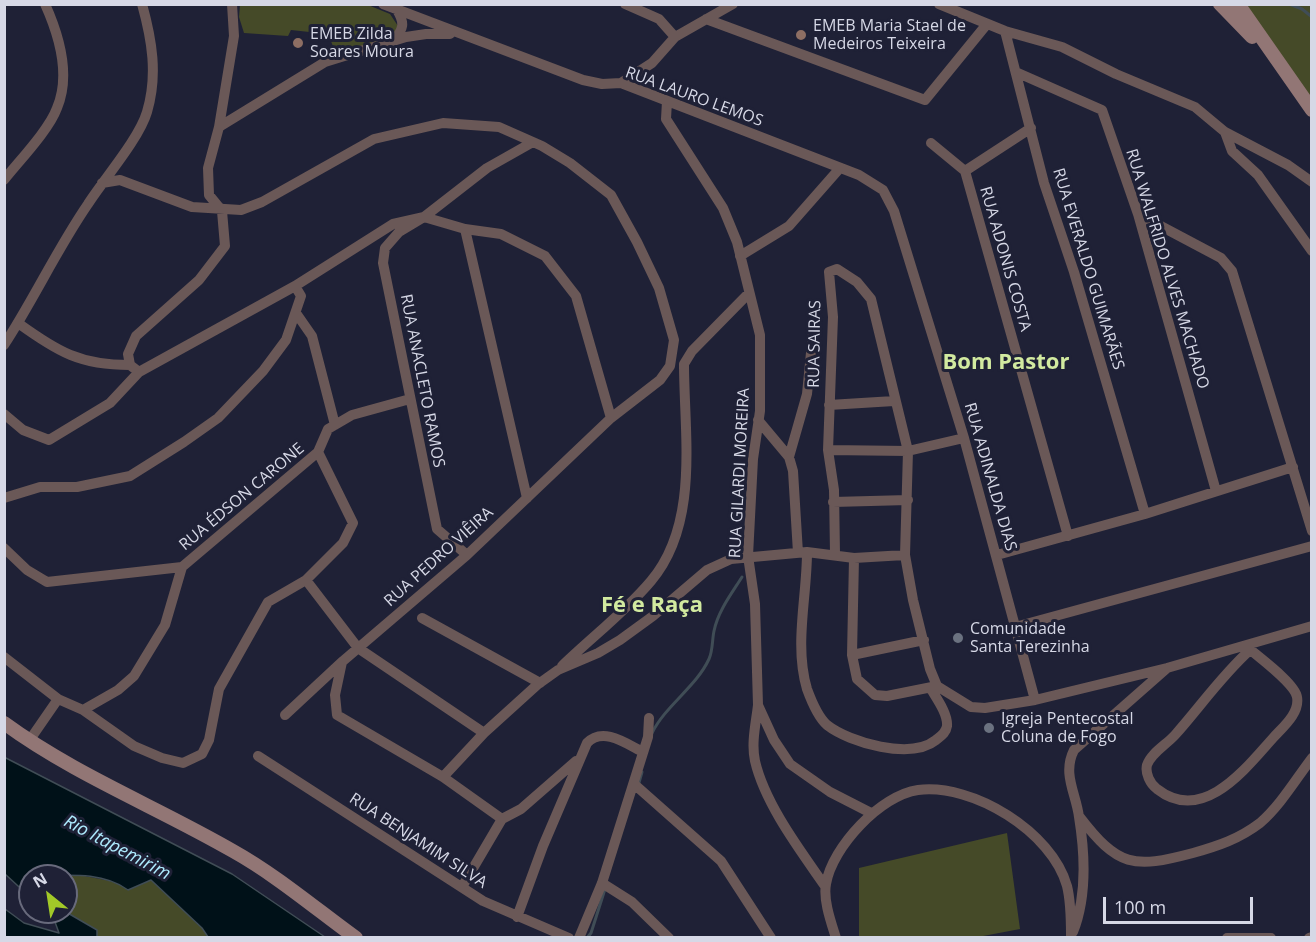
<!DOCTYPE html>
<html>
<head>
<meta charset="utf-8">
<style>
	body { margin:0 }
	#map { position:relative; width:1316px; height:942px; overflow:hidden; background:#1f2136; font-family:"Open Sans",sans-serif }
	canvas { display:block }
	.frame { position:absolute; inset:0; border:6px solid #d6d8e6; pointer-events:none }
	.north { position:absolute; left:18px; top:864px; width:60px; height:60px; box-sizing:border-box; background:#1f2136; border:2px solid #686a7c; border-radius:50%; rotate:330deg; font-size:16px; font-weight:700; line-height:24px; text-align:center; color:#d6d8e6 }
	.north::after { content:''; display:block; margin:auto; width:21px; height:27px; background:#a2c928; clip-path:polygon(50% 0,100% 100%,50% 72%,0 100%) }
	.scale { position:absolute; left:1103px; top:897px; width:150px; height:27px; box-sizing:border-box; border:3px solid #d6d8e6; border-top:0; padding-left:8px; font-size:18px; line-height:21px; white-space:nowrap; color:#d6d8e6; -webkit-text-stroke:4px #1f2136; paint-order:stroke }
</style>
</head>
<body>
<div id="map">
<canvas width="1316" height="942"></canvas>
<div class="frame"></div>
<div class="north">N</div>
<div class="scale">100 m</div>
</div>
<script>
const ctx = document.querySelector('canvas').getContext('2d');
ctx.lineJoin = 'round';
function fillPath(path, color) {
  ctx.fillStyle = color;
  ctx.fill(path, 'evenodd');
}
function strokePath(path, color, width, dash) {
  ctx.strokeStyle = color;
  ctx.lineWidth = width;
  ctx.lineCap = dash ? 'butt' : 'round';
  ctx.setLineDash(dash || []);
  ctx.stroke(path);
}
function drawText(font, color, halo, rows, align = 'center') {
  ctx.font = font + ' "Open Sans",sans-serif';
  ctx.lineWidth = 6;
  ctx.setLineDash([]);
  ctx.textBaseline = 'middle';
  ctx.strokeStyle = halo;
  ctx.fillStyle = color;
  for (const [text, x, y, turn = 0] of rows) {
    ctx.save();
    ctx.translate(x, y);
    ctx.rotate((+turn || 0) * Math.PI / 180);
    ctx.textAlign = isNaN(turn) ? turn : align;
    if (halo) ctx.strokeText(text, 0, 0);
    ctx.fillText(text, 0, 0);
    ctx.restore();
  }
}
fillPath(new Path2D(`
	M 240,5 L 368,5 L 390,14 L 400,29 L 389,38 L 337,56 L 328,34 L 291,30 L 288,36 L 244,33 L 239,17 Z
	M 1246,5 L 1311,5 L 1311,101 Z
	M 1007,833 L 1020,929 L 978,937 L 859,937 L 859,868 Z
	M 74,874 L 116,882 L 128,890 L 151,880 L 202,928 L 208,937 L 97,937 L 97,930 L 66,912 L 65,876 Z`), '#454a28');
const water = new Path2D(`
	M 4,757 L 232,874 L 325,937 L 208,937 L 202,928 L 151,880 L 128,890 C 100,870 63,876 30,876 L 30,897 L 5,874 Z
	M 5,909 L 24,923 L 59,933 L 55,922 L 45,912 L 66,912 L 97,930 L 97,937 L 5,937 Z`);
fillPath(water, '#001118');
strokePath(water, '#404d56', 1.5);
strokePath(new Path2D(`
	M 1289,4 L 1302,9 L 1312,17
	M 652,733 C 666,705 696,687 709,659 C 713,650 712,640 714,631 C 718,611 732,593 742,577
	M 638,786 L 642,772
	M 587,938 L 591,933 L 605,889`), '#404d56', 3);
strokePath(new Path2D(`
	M 383,4 L 583,80 L 602,84 L 621,83 L 859,175 L 883,190 L 894,211 L 964,438 L 1035,700
	M 625,4 L 659,19 L 675,37
	M 939,4 L 1005,31 L 1062,47 L 1116,74 L 1195,107 L 1225,132 L 1288,165 L 1312,182
	M 706,19 L 925,100 L 987,24
	M 1005,31 L 1044,183 L 1074,272 L 1145,514
	M 393,41 C 404,29 405,23 397,10
	M 1018,73 L 1102,110 L 1138,214 L 1216,491
	M 621,83 L 652,63 L 675,37 L 733,4
	M 667,101 L 666,119 L 723,208 L 737,242 L 760,335 L 760,411 L 753,459 L 748,556 L 755,604 L 758,705 L 774,740 L 790,764 L 830,792 L 871,813
	M 219,127 L 325,62 L 406,37 L 426,34 L 450,34
	M 1225,132 L 1232,151 L 1258,175 L 1312,251
	M 931,143 L 965,171 L 1068,536
	M 965,171 L 1031,128
	M 4,180 C 19,161 49,130 57,108 C 71,75 59,35 45,4
	M 102,183 L 120,180 L 192,207 L 241,210 L 262,202 L 374,139 L 443,123 L 499,127 L 542,146 L 570,163 L 611,195 L 637,242 L 659,288 L 674,340 L 670,366 L 660,380 L 611,418 L 467,555 L 343,661 L 285,715
	M 1138,214 L 1221,258 L 1232,271 L 1312,531
	M 465,229 L 527,498
	M 740,256 L 789,226 L 840,168
	M 296,313 L 312,336 L 335,425
	M 18,323 C 58,352 80,365 130,365
	M 4,345 C 34,299 57,249 88,204 C 104,179 139,139 147,112 C 158,75 152,40 142,4
	M 139,372 L 130,365 L 128,354 L 136,336 L 199,280 L 225,246 L 222,211 L 209,195 L 208,168 L 219,127 L 234,36 L 232,4
	M 829,405 L 894,401
	M 4,414 L 23,430 L 49,440 L 110,403 L 139,372 L 295,286 L 393,224 L 424,217 L 465,229 L 501,234 L 545,256 L 576,296 L 611,418
	M 758,420 L 789,457 L 793,471 L 798,553
	M 828,450 L 908,451 L 964,438
	M 789,457 L 807,394 L 813,332
	M 4,498 L 40,487 L 77,487 L 130,476 L 184,442 L 218,418 L 263,371 L 286,340 L 301,296 L 295,286
	M 833,502 L 908,500
	M 4,548 L 27,570 L 47,582 L 182,567
	M 807,552 C 807,597 794,645 807,689 C 811,700 818,717 827,725 C 850,743 911,760 936,740 C 941,736 946,733 947,726 C 948,714 937,699 931,689
	M 835,554 L 834,490 L 828,450 L 833,317 L 829,272 L 837,269 L 857,282 L 871,299 L 908,451 L 905,555 L 913,600 L 930,669 L 937,686 L 971,707 L 985,708 L 1035,700 L 1167,668 L 1312,626
	M 467,555 L 437,529 L 383,263 L 385,248 L 399,232 L 424,217 L 487,168 L 533,142
	M 997,555 L 1145,514 L 1293,467
	M 854,558 L 852,655 L 857,679 L 875,695 L 887,696 L 937,686
	M 306,580 L 358,648 L 484,733
	M 422,618 L 540,683
	M 1015,627 L 1312,546
	M 1246,646 C 1257,656 1295,683 1297,697 C 1300,713 1283,727 1273,738 C 1246,768 1203,825 1157,789 C 1150,784 1145,773 1147,765 C 1151,753 1166,745 1175,735 C 1200,707 1222,675 1250,650
	M 852,655 L 924,640
	M 4,657 L 58,699 L 83,710 L 134,746 L 162,758 L 183,763 L 202,754 L 209,740 L 219,689 L 268,602 L 306,580 L 343,543 L 353,523 L 318,452
	M 342,662 L 335,695 L 337,715 L 443,777 L 502,819
	M 562,666 C 592,637 625,612 651,581 C 700,523 684,434 684,364 L 692,351 L 749,293
	M 758,705 C 756,723 751,743 755,761 C 765,804 800,850 825,886
	M 83,710 L 118,690 L 134,676 L 165,625 L 182,567 L 318,452 L 328,429 L 352,415 L 410,399
	M 29,741 L 58,699
	M 258,756 L 483,901 L 569,938
	M 443,777 L 484,733 L 537,685 L 558,670 L 598,653 L 620,640 L 653,616 L 707,570 L 731,559 L 807,552 L 854,558 L 905,555
	M 634,784 L 721,861 L 771,938
	M 1079,816 C 1118,867 1133,869 1193,853 C 1218,846 1239,839 1260,823 C 1280,806 1296,779 1312,758
	M 602,883 L 632,902 L 669,938
	M 462,887 L 502,819 L 521,809 L 576,761
	M 517,917 L 543,846 L 587,743 C 603,726 627,744 643,752
	M 1073,932 C 1087,897 1085,854 1079,817 C 1076,793 1062,774 1074,750 L 1166,669
	M 579,938 L 602,883 L 648,737 L 649,718
	M 836,938 C 831,922 823,900 826,884 C 832,847 881,795 918,790 C 973,783 1052,832 1067,886 C 1071,902 1071,920 1071,936
	M 1227,938 L 1271,938
	M 1309,938 L 1312,937`), '#6a5857', 10);
strokePath(new Path2D(`
	M 1220,4 L 1252,37
	M 1238,4 L 1312,110
	M 4,723 C 75,775 157,807 233,851 C 276,875 316,909 356,938`), '#927675', 14);
for (const [x, y, r, color] of [
	[801,35,6,"#8d6e63"],
	[298,43,6,"#8d6e63"],
	[958,638,6,"#6b7280"],
	[989,728,6,"#6b7280"]
]) {
  const dot = new Path2D();
  dot.arc(x, y, r, 0, 2 * Math.PI);
  ctx.fillStyle = color;
  ctx.fill(dot);
  strokePath(dot, '#1f2136', 2);
}
drawText('16px', '#d6d8e6', '#1f2136', [
	["EMEB Maria Stael de",813,26],
	["Medeiros Teixeira",813,44],
	["EMEB Zilda",310,34],
	["Soares Moura",310,52],
	["Comunidade",970,629],
	["Santa Terezinha",970,647],
	["Igreja Pentecostal",1001,719],
	["Coluna de Fogo",1001,737]
], 'left');
drawText('16px', '#d6d8e6', '#1f2136', [
	["RUA LAURO LEMOS",694,97,20],
	["RUA ADONIS COSTA",1005,259,74],
	["RUA EVERALDO GUIMARÃES",1088,269,73],
	["RUA WALFRIDO ALVES MACHADO",1167,269,73],
	["RUA SAIRAS",815,344,-89],
	["RUA ANACLETO RAMOS",422,381,79],
	["RUA GILARDI MOREIRA",740,473,-87],
	["RUA ADINALDA DIAS",990,477,74],
	["RUA ÉDSON CARONE",242,497,-40],
	["RUA PEDRO VIÊIRA",439,557,-42],
	["RUA BENJAMIM SILVA",418,841,33]
]);
drawText('italic 18px', '#aeebfe', '#1f2136', [
	["Rio Itapemirim",117,848,28]
]);
drawText('bold 22px', '#d2eaa0', '#1f2136', [
	["Bom Pastor",1006,363],
	["Fé e Raça",652,606]
]);
</script>
</body>
</html>
